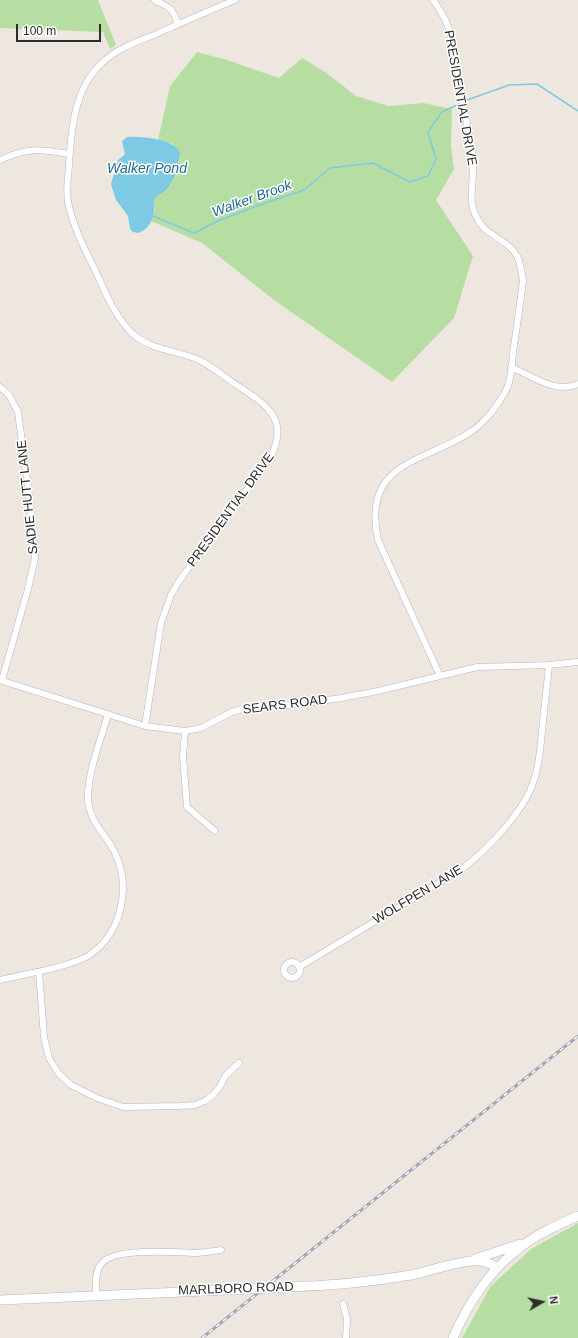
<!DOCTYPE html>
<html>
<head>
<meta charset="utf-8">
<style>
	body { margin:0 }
	#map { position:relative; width:578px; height:1338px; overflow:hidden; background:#ede7e0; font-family:Arial,sans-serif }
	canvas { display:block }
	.north { position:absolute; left:522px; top:1282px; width:40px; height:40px; -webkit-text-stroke:3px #fff; paint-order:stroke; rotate:81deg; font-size:11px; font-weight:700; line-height:16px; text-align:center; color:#2c2c2c }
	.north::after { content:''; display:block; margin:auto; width:14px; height:18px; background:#2c2c2c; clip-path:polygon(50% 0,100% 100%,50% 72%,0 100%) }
	.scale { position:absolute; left:16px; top:24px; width:85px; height:18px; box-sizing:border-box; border:2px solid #2c2c2c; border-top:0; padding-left:5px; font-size:12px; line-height:14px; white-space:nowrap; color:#2c2c2c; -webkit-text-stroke:3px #fff; paint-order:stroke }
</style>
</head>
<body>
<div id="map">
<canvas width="578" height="1338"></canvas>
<div class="north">N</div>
<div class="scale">100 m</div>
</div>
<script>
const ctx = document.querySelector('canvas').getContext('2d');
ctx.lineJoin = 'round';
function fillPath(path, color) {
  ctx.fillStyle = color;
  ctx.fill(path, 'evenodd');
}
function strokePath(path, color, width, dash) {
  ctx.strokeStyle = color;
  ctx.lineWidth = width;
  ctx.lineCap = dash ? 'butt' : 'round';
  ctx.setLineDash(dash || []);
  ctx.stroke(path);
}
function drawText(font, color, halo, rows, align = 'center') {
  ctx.font = font + ' Arial,sans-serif';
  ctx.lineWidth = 3;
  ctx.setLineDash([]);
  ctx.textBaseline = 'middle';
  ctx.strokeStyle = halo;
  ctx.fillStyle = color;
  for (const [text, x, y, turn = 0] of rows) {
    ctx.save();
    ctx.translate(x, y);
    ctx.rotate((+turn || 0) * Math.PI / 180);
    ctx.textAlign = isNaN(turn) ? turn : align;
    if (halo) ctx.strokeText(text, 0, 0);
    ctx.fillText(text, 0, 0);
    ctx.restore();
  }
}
fillPath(new Path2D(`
	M 0,0 L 98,0 L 116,45 L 110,49 L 103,32 L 0,28 Z
	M 197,52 L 227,60 L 279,78 L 302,58 L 325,72 L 356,96 L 389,106 L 423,103 L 452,109 L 451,146 L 454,169 L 436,200 L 473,256 L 454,318 L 392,382 L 274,300 L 202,243 L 151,221 L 155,210 L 153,200 C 157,195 162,194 166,190 C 179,177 175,161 173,144 L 158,140 L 170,86 Z
	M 578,1223 L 578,1338 L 462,1338 L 490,1287 L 531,1249 Z`), '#b7dea2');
fillPath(new Path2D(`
	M 127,137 C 140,136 176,139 180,153 C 177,166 176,180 166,190 C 162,194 157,195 154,200 C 155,213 153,228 138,233 L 133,232 L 130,229 L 128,216 L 116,200 L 111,184 L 118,160 L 125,154 L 122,141 Z`), '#7ecae4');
strokePath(new Path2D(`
	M 467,100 L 509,85 L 537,84 L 578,111
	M 153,216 L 194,233 L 220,220 L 265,203 L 304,190 L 330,168 L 373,163 L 410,182 L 428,176 L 436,159 L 428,132 L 442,112 L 459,104`), '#7ecae4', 1.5);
const minor = new Path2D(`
	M 155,0 C 170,8 172,7 178,24
	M 433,0 C 441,11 448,22 451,36 L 472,151 C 472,158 474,164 473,170 C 473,187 468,203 477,218 C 485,236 508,239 517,256 C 521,263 521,272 523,280 C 520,304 517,328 513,352 C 512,363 512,377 507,388 C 504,396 496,406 491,413 C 451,465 358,447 378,540 L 440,676
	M 0,160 C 29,147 39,149 70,154
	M 511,367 C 532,376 555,394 578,384
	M 0,387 L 9,395 L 18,412 L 31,510 L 35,558 L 28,589 L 2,680
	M 0,680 L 145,726 L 185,731 L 201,728 L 232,712 L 253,706 L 291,705 L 341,698 L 378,691 L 477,667 L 549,665 L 578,662
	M 145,726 L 161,623 L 171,595 L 179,581 L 202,550 L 270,458 C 291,418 265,404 235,384 C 223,376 212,366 199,360 C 177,350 152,351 133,334 C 115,317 106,294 96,272 C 85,250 73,227 68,202 C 66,191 68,178 69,166 C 71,131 74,88 102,63 C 116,49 136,42 154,35 C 181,23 208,11 235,0
	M 185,731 L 183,757 L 187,807 L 215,831
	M284 970a8 8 0 1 1 16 0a8 8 0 1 1-16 0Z
	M 299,967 L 462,869 C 486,851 521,814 532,786 C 539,768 540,750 542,732 C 544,709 547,687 549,665
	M 39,972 L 44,1037 L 49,1058 L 59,1074 L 71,1085 L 97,1098 L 123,1107 L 179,1106 L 195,1105 L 205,1101 L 212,1096 L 219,1088 L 226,1075 L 239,1063
	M 0,980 C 24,974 48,971 71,963 C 76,961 83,959 88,956 C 122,934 132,886 114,851 C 105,833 90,823 88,800 C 87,773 101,740 108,714
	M 96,1295 C 96,1284 94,1271 103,1262 C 117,1248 174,1252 194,1253 C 203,1253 212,1251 221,1250
	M 343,1304 L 347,1319 L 346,1338`);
const secondary = new Path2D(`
	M 475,1259 L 520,1244
	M 286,1287 C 328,1286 370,1282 411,1275 C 431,1271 451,1263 471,1261 C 481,1260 489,1262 497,1268
	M 0,1300 L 250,1289
	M 453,1338 C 468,1304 487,1273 517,1250 C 535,1235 557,1225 578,1216`);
strokePath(minor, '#b4b6be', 7);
strokePath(secondary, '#b4b6be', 10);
strokePath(minor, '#fff', 6);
strokePath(secondary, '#fff', 9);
const rail = new Path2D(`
	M 202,1338 L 578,1036`);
strokePath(rail, '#a3a6b5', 3);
strokePath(rail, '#fff', 1.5, [4.5]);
const secondaryBridge = new Path2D(`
	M 250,1289 L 286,1287`);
strokePath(secondaryBridge, '#b4b6be', 10, []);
strokePath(secondaryBridge, '#fff', 9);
drawText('13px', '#2c2c2c', '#fff', [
	["PRESIDENTIAL DRIVE",460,98,80],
	["SADIE HUTT LANE",28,497,-96],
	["PRESIDENTIAL DRIVE",231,510,-54],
	["SEARS ROAD",285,705,-7],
	["WOLFPEN LANE",418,895,-31],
	["MARLBORO ROAD",236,1289,-2]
]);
drawText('italic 14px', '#1a6a93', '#fff', [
	["Walker Pond",147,169],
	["Walker Brook",252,199,-20]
]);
</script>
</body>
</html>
